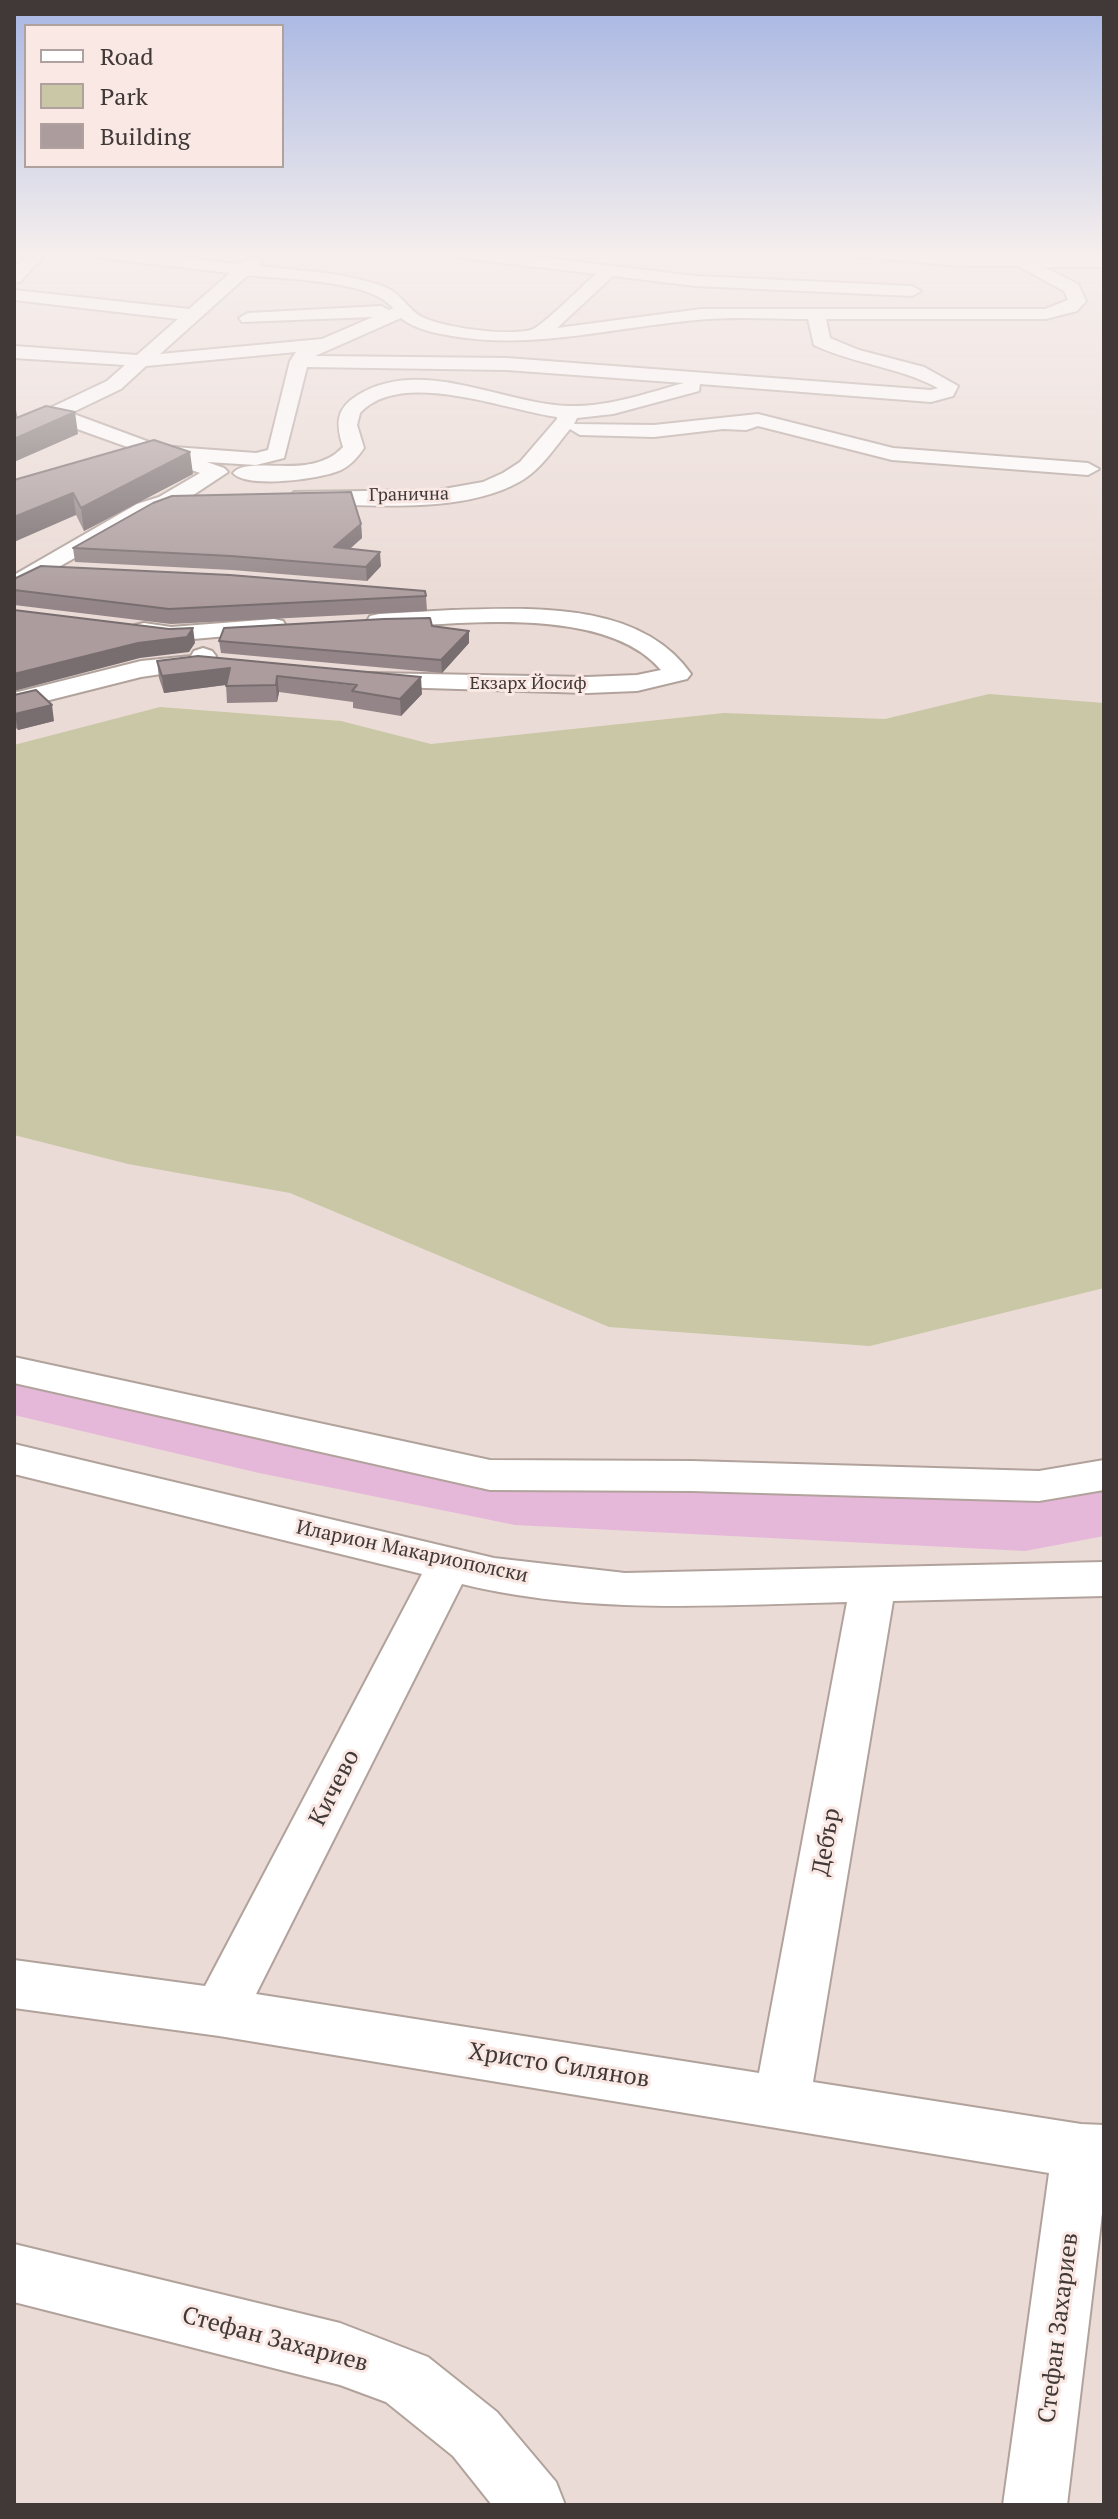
<!DOCTYPE html>
<html>
<head>
<meta charset="utf-8">
<style>
	body { margin:0 }
	#map { position:relative; width:1118px; height:2519px; overflow:hidden; background:#ebdbd6; font-family:"PT Serif",serif }
	canvas { display:block }
	.frame { position:absolute; inset:0; border:16px solid #403937; pointer-events:none }
	.legend { position:absolute; left:24px; top:24px; width:260px; height:144px; box-sizing:border-box; background:#f9e8e3; border:2px solid #afa29e; margin:0; padding:10px 14px; list-style:none; font-size:24px; color:#403937 }
	.legend li { display:flex; align-items:center; gap:16px; height:40px }
	.legend b { width:40px; border:2px solid #afa29e }
</style>
</head>
<body>
<div id="map">
<canvas width="1118" height="2519"></canvas>
<div class="frame"></div>
<ul class="legend">
<li><b style="height:10px;background:#fff"></b>Road</li>
<li><b style="height:22px;background:#c9c7a5"></b>Park</li>
<li><b style="height:22px;background:#ac9c9e"></b>Building</li>
</ul>
</div>
<script>
const ctx = document.querySelector('canvas').getContext('2d');
ctx.lineJoin = 'round';
function fillPath(path, color) {
  ctx.fillStyle = color;
  ctx.fill(path, 'evenodd');
}
function strokePath(path, color, width, dash) {
  ctx.strokeStyle = color;
  ctx.lineWidth = width;
  ctx.lineCap = dash ? 'butt' : 'round';
  ctx.setLineDash(dash || []);
  ctx.stroke(path);
}
function drawText(font, color, halo, rows, align = 'center') {
  ctx.font = font + ' "PT Serif",serif';
  ctx.lineWidth = 6;
  ctx.setLineDash([]);
  ctx.textBaseline = 'middle';
  ctx.strokeStyle = halo;
  ctx.fillStyle = color;
  for (const [text, x, y, turn = 0] of rows) {
    ctx.save();
    ctx.translate(x, y);
    ctx.rotate((+turn || 0) * Math.PI / 180);
    ctx.textAlign = isNaN(turn) ? turn : align;
    if (halo) ctx.strokeText(text, 0, 0);
    ctx.fillText(text, 0, 0);
    ctx.restore();
  }
}
fillPath(new Path2D(`
	M 989,694 L 1104,703 L 1104,1288 L 870,1346 L 609,1327 L 290,1193 L 128,1164 L 14,1135 L 14,745 L 160,707 L 341,721 L 431,744 L 724,713 L 885,719 Z`), '#c9c7a5');
fillPath(new Path2D(`
	M 14,1369 L 259,1423 L 515,1473 L 1025,1497 L 1104,1484 L 1104,1536 L 1025,1551 L 515,1525 L 259,1473 L 14,1415 Z`), '#e5b8da');
const minor = new Path2D(`
	M 31,252 L 48,252 L 20,282 L 14,283 L 14,268 Z
	M 85,252 L 135,252 L 240,264 L 254,256 L 262,261 L 258,266 C 300,271 345,272 385,287 C 402,294 407,309 422,317 C 445,328 506,336 531,330 C 542,327 584,284 596,274 L 453,257 L 445,252 L 494,252 L 696,276 L 912,286 L 921,291 L 912,296 L 696,286 L 613,276 L 557,328 L 701,309 L 1045,309 L 1068,300 L 1064,291 L 1018,266 L 964,266 L 858,257 L 850,252 L 1104,257 L 1104,267 L 1044,267 L 1078,284 L 1086,301 L 1077,311 L 1046,319 L 826,319 L 830,338 L 859,350 L 924,367 L 958,386 L 953,396 L 931,402 L 700,384 L 699,391 L 613,414 L 577,418 L 574,424 L 654,425 L 758,414 L 893,448 L 1088,463 L 1099,469 L 1088,475 L 892,460 L 758,426 L 746,430 L 723,429 L 654,437 L 580,435 L 570,429 C 555,447 541,470 519,482 C 460,515 368,504 302,504 L 294,502 L 291,497 L 294,492 L 438,490 L 483,482 L 503,473 L 520,462 L 557,419 L 557,417 C 505,410 401,368 360,413 L 357,425 L 364,448 C 358,457 351,465 341,470 C 322,479 247,489 233,473 C 250,454 311,482 343,447 C 336,424 335,409 358,395 C 422,356 502,404 569,406 C 609,407 647,393 684,383 L 507,370 L 307,367 L 284,458 L 256,465 L 207,462 L 224,468 L 228,472 L 175,507 L 153,514 L 14,592 L 14,575 L 137,504 L 159,497 L 200,473 L 55,421 L 14,439 L 14,425 L 107,381 L 125,365 L 14,358 L 14,346 L 137,355 L 178,319 L 14,300 L 14,290 L 189,309 L 230,273 L 93,257 ZM 248,275 C 285,280 369,279 393,308 L 389,310 L 381,306 L 248,313 L 239,318 L 242,322 L 373,317 L 322,339 L 160,354 ZM 401,318 C 414,329 435,333 452,336 C 535,350 614,327 697,320 C 733,316 771,319 808,319 L 814,345 C 854,364 899,367 938,388 L 931,390 L 507,358 L 315,356 ZM 296,352 L 290,361 L 268,450 L 256,453 L 160,446 L 71,413 L 121,389 L 146,366 Z
	M 452,610 C 531,608 640,601 691,674 L 687,679 L 637,691 L 587,693 L 362,686 L 358,681 L 362,676 L 371,673 L 587,677 L 637,675 L 661,670 C 605,604 458,624 379,628 L 370,626 L 367,621 L 370,616 L 379,614 Z
	M 274,619 L 283,621 L 286,626 L 283,631 L 171,641 L 135,635 L 132,630 L 135,625 L 144,623 L 171,627 Z
	M 203,648 L 212,651 L 216,656 L 209,667 L 141,677 L 14,709 L 14,693 L 141,661 L 191,656 L 194,651 Z
	M 14,1357 L 490,1460 L 692,1461 L 1039,1471 L 1104,1460 L 1104,1490 L 1039,1501 L 692,1491 L 490,1490 L 14,1383 Z
	M 14,1444 L 494,1558 L 625,1573 L 1104,1562 L 1104,1596 L 893,1601 L 813,2082 L 1081,2124 L 1104,2125 L 1104,2197 L 1067,2505 L 1003,2505 L 1049,2173 L 219,2036 L 14,2008 L 14,1960 L 205,1986 L 422,1574 L 14,1474 ZM 462,1584 C 588,1615 719,1605 847,1602 L 759,2073 L 256,1994 Z
	M 14,2244 L 340,2323 L 428,2357 L 497,2412 L 556,2482 L 565,2505 L 492,2505 L 453,2456 L 386,2402 L 340,2385 L 14,2302 Z`);
strokePath(minor, '#b1a29c', 4);
fillPath(minor, '#fff');
fillPath(new Path2D(`
	M 193,474 L 84,531 L 76,515 L 14,480 Z
	M 361,524 L 362,538 L 350,549 L 381,566 L 367,581 L 232,570 L 75,562 L 73,548 Z
	M 14,579 L 426,596 L 427,611 L 171,624 L 14,605 Z
	M 432,626 L 469,631 L 469,643 L 442,673 L 221,653 L 219,641 Z
	M 157,661 L 422,694 L 401,716 L 353,708 L 353,702 L 279,692 L 277,702 L 227,703 L 226,685 L 164,693 L 159,678 Z
	M 14,695 L 54,721 L 18,730 L 14,726 Z`), '#948688');
fillPath(new Path2D(`
	M 14,399 L 18,420 L 14,423 Z
	M 75,412 L 78,434 L 14,462 L 14,439 Z
	M 190,452 L 193,474 L 84,531 L 81,508 Z
	M 73,493 L 76,515 L 14,542 L 14,517 Z
	M 361,524 L 362,538 L 335,561 L 334,547 Z
	M 380,552 L 381,566 L 367,581 L 366,567 Z
	M 193,628 L 195,643 L 189,652 L 140,658 L 14,691 L 14,674 Z
	M 469,631 L 469,643 L 442,673 L 441,660 Z
	M 230,668 L 232,684 L 164,693 L 162,676 Z
	M 277,676 L 279,692 L 277,702 L 276,685 Z
	M 421,677 L 422,694 L 401,716 L 400,699 Z
	M 52,705 L 54,721 L 18,730 L 15,714 Z`), '#786d6f');
const building = new Path2D(`
	M 46,406 L 75,412 L 14,439 L 14,419 Z
	M 154,440 L 190,452 L 81,508 L 73,493 L 14,517 L 14,480 Z
	M 351,492 L 361,524 L 334,547 L 380,552 L 366,567 L 231,556 L 73,548 L 153,503 L 172,496 Z
	M 41,566 L 230,575 L 425,591 L 426,596 L 169,609 L 14,590 L 14,579 Z
	M 14,610 L 169,629 L 193,628 L 187,637 L 138,643 L 14,674 Z
	M 430,618 L 432,626 L 469,631 L 441,660 L 219,641 L 224,628 L 384,619 Z
	M 198,656 L 421,677 L 400,699 L 352,691 L 357,685 L 277,676 L 276,685 L 226,686 L 230,668 L 162,676 L 157,661 Z
	M 36,690 L 52,705 L 15,714 L 14,695 Z`);
fillPath(building, '#ac9c9e');
strokePath(building, '#786d6f', 2);
const sky = ctx.createLinearGradient(0, 0, 0, 605);
sky.addColorStop(0, '#a7b6e2');
sky.addColorStop(0.42, '#f6efed');
sky.addColorStop(1, '#f6efed00');
ctx.fillStyle = sky;
ctx.fillRect(0, 0, 1118, 605);
drawText('18px', '#403937', '#f9e8e3', [
	["Гранична",409,495,-1],
	["Екзарх Йосиф",528,684]
]);
drawText('20px', '#403937', '#f9e8e3', [
	["Иларион Макариополски",412,1552,12]
]);
drawText('24px', '#403937', '#f9e8e3', [
	["Кичево",335,1788,-63],
	["Дебър",827,1842,-80],
	["Христо Силянов",559,2066,9],
	["Стефан Захариев",1059,2328,-83],
	["Стефан Захариев",275,2340,15]
]);
</script>
</body>
</html>
